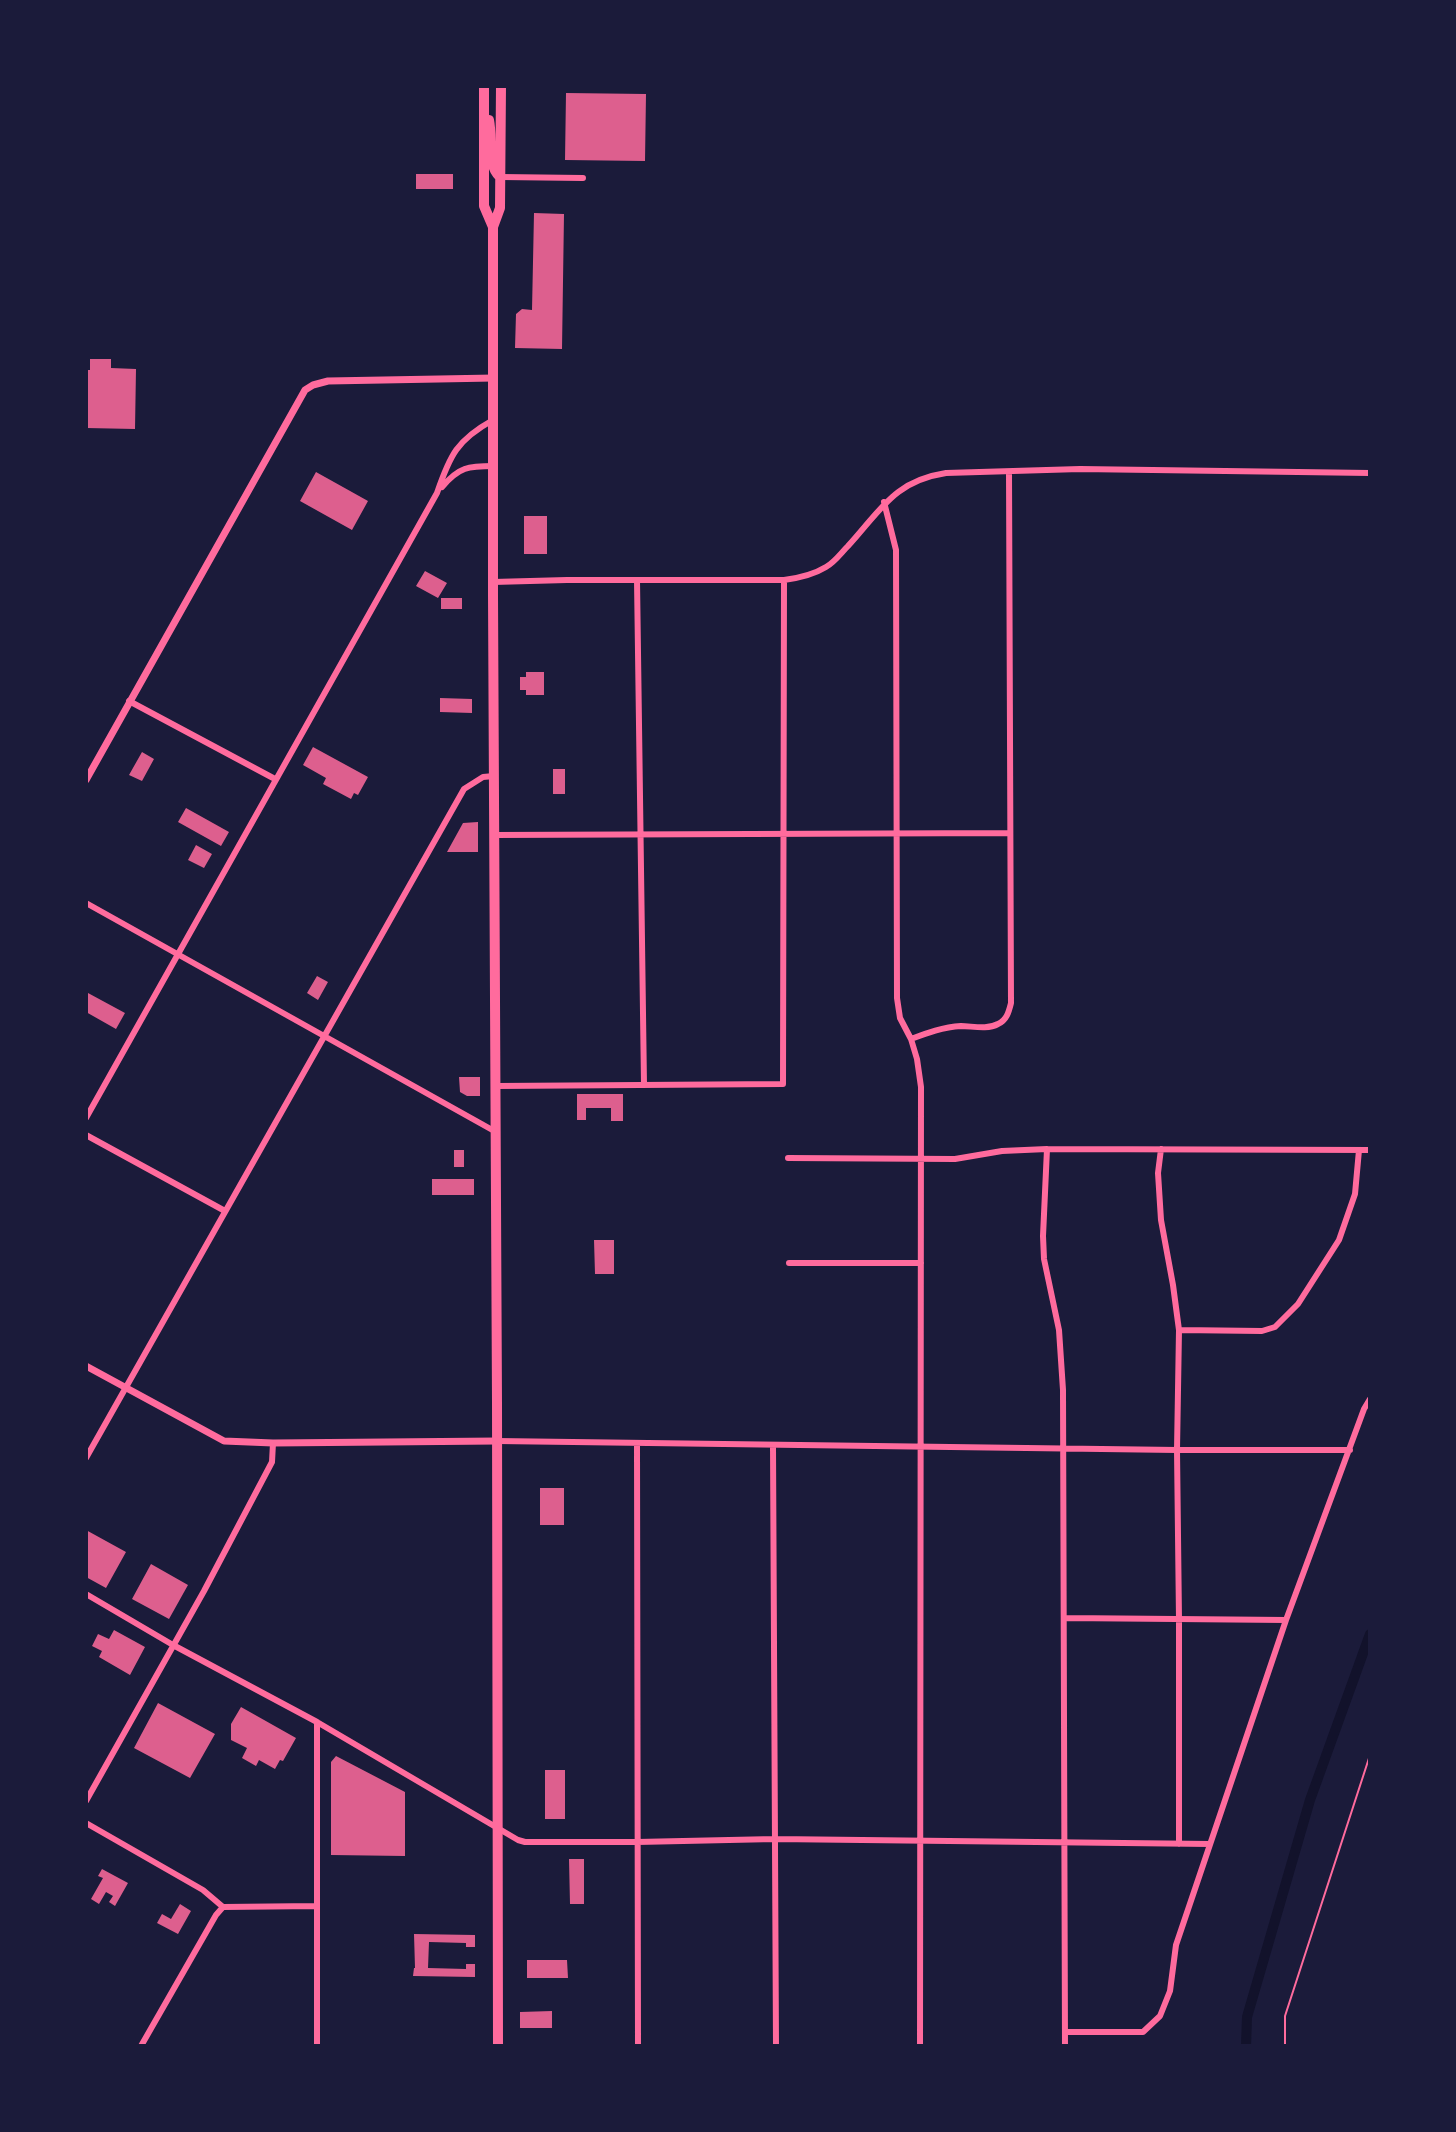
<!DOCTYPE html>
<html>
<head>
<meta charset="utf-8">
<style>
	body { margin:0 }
	#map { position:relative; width:1456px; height:2132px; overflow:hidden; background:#1b1b3a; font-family:"Titillium Web",sans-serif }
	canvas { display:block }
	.frame { position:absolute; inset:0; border:88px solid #1b1b3a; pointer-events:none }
</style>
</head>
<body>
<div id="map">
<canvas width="1456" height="2132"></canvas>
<div class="frame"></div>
</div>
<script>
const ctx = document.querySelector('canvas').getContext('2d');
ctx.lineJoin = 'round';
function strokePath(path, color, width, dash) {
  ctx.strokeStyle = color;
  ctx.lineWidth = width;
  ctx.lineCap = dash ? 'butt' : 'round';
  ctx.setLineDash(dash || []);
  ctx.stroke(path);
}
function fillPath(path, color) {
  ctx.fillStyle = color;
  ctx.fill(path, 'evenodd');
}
strokePath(new Path2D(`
	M 1246,2046 L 1247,2017 L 1310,1800 L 1370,1634`), '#12122b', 10);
fillPath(new Path2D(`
	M 566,93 L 646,94 L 645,161 L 565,160 Z
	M 416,174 L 453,174 L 453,189 L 416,189 Z
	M 534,213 L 564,214 L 562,349 L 515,348 L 516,314 L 522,309 L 532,310 Z
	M 90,359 L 111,359 L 111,368 L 136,369 L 135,429 L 86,428 L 86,370 L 90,370 Z
	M 316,472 L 368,501 L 352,530 L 300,501 Z
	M 524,516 L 547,516 L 547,554 L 524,554 Z
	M 425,571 L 447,583 L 438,598 L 416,586 Z
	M 441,598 L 462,598 L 462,609 L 441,609 Z
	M 526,672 L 544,672 L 544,695 L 526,695 L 526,690 L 520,690 L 520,677 L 526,677 Z
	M 440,698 L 472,699 L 472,713 L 440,712 Z
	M 313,747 L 368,777 L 358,795 L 354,793 L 351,799 L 323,784 L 326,778 L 303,765 Z
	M 142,752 L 154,759 L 142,781 L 129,775 Z
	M 553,769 L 565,769 L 565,794 L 553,794 Z
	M 186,808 L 229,832 L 221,846 L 178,822 Z
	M 478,822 L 478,852 L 447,852 L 463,823 Z
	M 196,845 L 212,854 L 204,868 L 188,860 Z
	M 317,976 L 328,982 L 318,1000 L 307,993 Z
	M 88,993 L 125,1013 L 116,1029 L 86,1012 L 86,997 Z
	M 459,1077 L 480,1077 L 480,1096 L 467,1096 L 460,1092 Z
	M 577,1094 L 623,1094 L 623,1121 L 611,1121 L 611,1108 L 586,1108 L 586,1120 L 577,1120 Z
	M 454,1150 L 464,1150 L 464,1167 L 454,1167 Z
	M 432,1179 L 474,1179 L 474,1195 L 432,1195 Z
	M 594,1240 L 614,1240 L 614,1274 L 595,1274 Z
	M 540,1488 L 564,1488 L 564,1525 L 540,1525 Z
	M 86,1530 L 126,1552 L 106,1588 L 86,1577 Z
	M 151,1564 L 188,1585 L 169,1619 L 132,1599 Z
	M 114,1630 L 145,1647 L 130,1675 L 99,1657 L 102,1651 L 92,1646 L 98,1634 L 109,1639 Z
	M 158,1703 L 215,1734 L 190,1778 L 134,1748 Z
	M 241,1707 L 296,1738 L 283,1761 L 280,1760 L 275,1769 L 259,1760 L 256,1766 L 242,1758 L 247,1748 L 231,1740 L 231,1724 Z
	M 336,1756 L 405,1792 L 405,1856 L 331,1855 L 331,1762 Z
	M 545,1770 L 565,1770 L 565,1819 L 545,1819 Z
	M 569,1859 L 584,1859 L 584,1904 L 570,1904 Z
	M 102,1869 L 128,1883 L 115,1906 L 109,1902 L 113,1896 L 106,1892 L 99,1904 L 91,1899 L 103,1878 L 98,1876 Z
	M 180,1904 L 191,1911 L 178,1934 L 157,1923 L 162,1914 L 171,1919 Z
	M 414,1934 L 475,1935 L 475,1947 L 466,1947 L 466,1943 L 429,1942 L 428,1968 L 466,1969 L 466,1964 L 475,1964 L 475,1977 L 413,1976 L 414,1968 L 415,1968 Z
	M 527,1960 L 567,1960 L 568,1978 L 527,1978 Z
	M 552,2011 L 552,2028 L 520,2028 L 520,2012 Z`), '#dd5f8e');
strokePath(new Path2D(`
	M 1285,2046 L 1285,2016 L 1370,1755`), '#ff6b9d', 2);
strokePath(new Path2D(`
	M 501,177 L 583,178
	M 442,487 C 459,467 468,466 494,466
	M 884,502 L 896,550 L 897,998 L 900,1018 L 911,1039 L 917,1059 L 921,1087 L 920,2046
	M 637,580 L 644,1085
	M 493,582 L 567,580 L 784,580 C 799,578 813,575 826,567 C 835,562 841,553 848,546 C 881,510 894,481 946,473 L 1080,469 L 1370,473
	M 129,701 L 275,779
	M 494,835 L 1009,833
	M 86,903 L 496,1132
	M 911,1039 C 927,1033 943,1027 961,1026 C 972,1026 987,1030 998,1024 C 1007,1020 1009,1011 1011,1003 L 1009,472
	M 496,1086 L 783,1084 L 784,580
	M 86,1118 L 437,493 C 450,455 457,440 493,420
	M 86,1135 L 225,1211
	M 1047,1149 L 1043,1236 L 1044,1259 L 1059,1330 L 1063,1390 L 1065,2046
	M 1161,1149 L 1158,1173 L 1161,1220 L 1173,1285 L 1179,1330 L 1177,1450 L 1179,1620 L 1179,1844
	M 788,1158 L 955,1159 L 1002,1151 L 1047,1149 L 1370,1150
	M 789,1263 L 921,1263
	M 1179,1330 L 1262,1331 L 1275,1327 L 1298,1304 L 1339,1240 L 1355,1194 L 1359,1150
	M 497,1441 L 1177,1450 L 1350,1450
	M 637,1443 L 638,2046
	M 773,1445 L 776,2046
	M 86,1458 L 464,789 L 483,777 L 494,776
	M 86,1594 L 173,1645 L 317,1722 L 518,1840 L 525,1842 L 637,1842 L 775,1839 L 1210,1844
	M 1065,1618 L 1286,1620
	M 317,1722 L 317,2046
	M 86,1801 L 204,1591 L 272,1462 L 273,1443
	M 86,1823 L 203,1890 L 223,1907 L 317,1906
	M 1065,2032 L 1143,2032 L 1160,2016 L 1170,1991 L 1176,1945 L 1286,1620 L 1364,1409 L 1370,1399
	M 141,2046 L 216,1915 L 223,1907`), '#ff6b9d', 6);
strokePath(new Path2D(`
	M 86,780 L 305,390 L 313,385 L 328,381 L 494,378
	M 86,1366 L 224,1441 L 273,1443 L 497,1441`), '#ff6b9d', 7);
strokePath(new Path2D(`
	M 484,86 L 484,206 L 493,227
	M 489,120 C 493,139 486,164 500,177
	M 498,2046 L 497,1402 L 493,595 L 493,227 L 500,208 L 501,86`), '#ff6b9d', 10);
</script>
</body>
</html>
